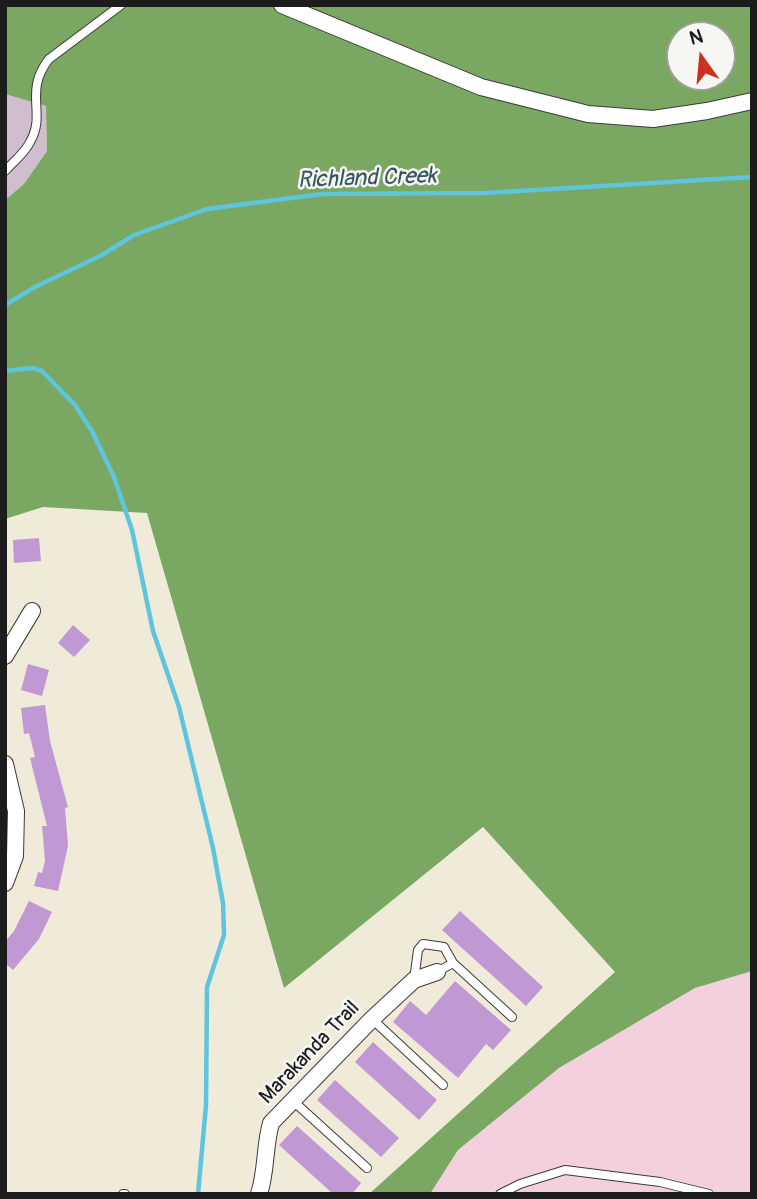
<!DOCTYPE html>
<html>
<head>
<meta charset="utf-8">
<style>
	body { margin:0 }
	#map { position:relative; width:757px; height:1199px; overflow:hidden; background:#f0ebd9; font-family:Pangolin,sans-serif }
	canvas { display:block }
	.frame { position:absolute; inset:0; border:7px solid #1c1c1c; pointer-events:none }
	.north { position:absolute; left:666px; top:21px; width:70px; height:70px; box-sizing:border-box; background:#f6f6f2; border:2px solid #9f9f9c; border-radius:50%; rotate:345deg; font-size:19px; font-weight:700; line-height:28px; text-align:center; color:#1c1c1c }
	.north::after { content:''; display:block; margin:auto; width:24px; height:32px; background:#c8321e; clip-path:polygon(50% 0,100% 100%,50% 72%,0 100%) }
</style>
</head>
<body>
<div id="map">
<canvas width="757" height="1199"></canvas>
<div class="frame"></div>
<div class="north">N</div>
</div>
<script>
const ctx = document.querySelector('canvas').getContext('2d');
ctx.lineJoin = 'round';
function fillPath(path, color) {
  ctx.fillStyle = color;
  ctx.fill(path, 'evenodd');
}
function strokePath(path, color, width, dash) {
  ctx.strokeStyle = color;
  ctx.lineWidth = width;
  ctx.lineCap = dash ? 'butt' : 'round';
  ctx.setLineDash(dash || []);
  ctx.stroke(path);
}
function drawText(font, color, halo, rows, align = 'center') {
  ctx.font = font + ' Pangolin,sans-serif';
  ctx.lineWidth = 5;
  ctx.setLineDash([]);
  ctx.textBaseline = 'middle';
  ctx.strokeStyle = halo;
  ctx.fillStyle = color;
  for (const [text, x, y, turn = 0] of rows) {
    ctx.save();
    ctx.translate(x, y);
    ctx.rotate((+turn || 0) * Math.PI / 180);
    ctx.textAlign = isNaN(turn) ? turn : align;
    if (halo) ctx.strokeText(text, 0, 0);
    ctx.fillText(text, 0, 0);
    ctx.restore();
  }
}
fillPath(new Path2D(`
	M 752,971 L 752,1194 L 430,1194 L 458,1150 L 559,1068 L 695,988 Z`), '#f4cfdd');
fillPath(new Path2D(`
	M 5,94 L 46,106 L 47,151 L 24,184 L 5,200 Z`), '#d0bdcd');
fillPath(new Path2D(`
	M 5,5 L 752,5 L 752,971 L 695,988 L 559,1068 L 458,1150 L 430,1194 L 369,1194 L 615,972 L 483,827 L 284,988 L 147,513 L 43,507 L 5,519 L 5,200 L 24,184 L 47,151 L 46,106 L 5,94 ZM 680,35 L 722,35 L 722,77 L 680,77 Z`), '#7aa862');
strokePath(new Path2D(`
	M 5,305 L 35,287 L 102,255 L 134,235 L 207,209 L 322,194 L 485,193 L 752,177
	M 5,371 L 33,368 L 42,371 L 75,405 L 92,431 L 114,477 L 132,530 L 153,631 L 179,707 L 213,848 L 223,903 L 224,935 L 207,987 L 206,1105 L 198,1194`), '#5ec5dc', 4.5);
fillPath(new Path2D(`
	M 39,538 L 41,561 L 14,563 L 13,540 Z
	M 73,625 L 90,640 L 74,657 L 58,643 Z
	M 28,664 L 49,670 L 42,696 L 21,690 Z
	M 45,705 L 50,741 L 68,807 L 65,808 L 68,846 L 58,891 L 34,886 L 38,872 L 42,873 L 45,861 L 42,826 L 47,826 L 30,758 L 35,757 L 29,733 L 24,734 L 21,708 Z
	M 29,901 L 52,912 L 39,939 L 13,970 L 5,963 L 5,942 L 14,931 Z
	M 460,911 L 543,987 L 526,1006 L 442,930 Z
	M 455,981 L 511,1030 L 493,1050 L 486,1044 L 458,1078 L 393,1022 L 410,1001 L 426,1015 Z
	M 373,1042 L 437,1100 L 419,1120 L 355,1062 Z
	M 335,1080 L 399,1138 L 381,1157 L 317,1100 Z
	M 297,1126 L 361,1183 L 352,1194 L 333,1194 L 279,1145 Z`), '#bf98d4');
const service = new Path2D(`
	M 5,171 C 13,162 25,153 30,142 C 47,113 23,92 49,59 L 121,5
	M 437,972 L 453,963 L 512,1017
	M 414,980 L 418,950 L 423,944 L 444,947 L 453,963
	M 372,1019 L 443,1085
	M 292,1100 L 367,1168
	M 123,1194 L 125,1194
	M 500,1194 L 520,1184 L 565,1170 L 660,1182 L 709,1194`);
const minor = new Path2D(`
	M 282,5 L 481,87 L 588,114 L 653,119 L 707,111 L 752,101
	M 5,656 L 32,611
	M 5,764 L 16,811 L 15,856 L 5,883
	M 259,1194 C 267,1169 264,1148 271,1123 L 372,1019 L 414,980 L 437,972`);
strokePath(service, '#3c3b38', 10);
strokePath(minor, '#3c3b38', 18);
strokePath(service, '#fff', 8);
strokePath(minor, '#fff', 16);
drawText('21px', '#1c1c1c', '#f6f6f2', [
	["Marakanda Trail",310,1053,-46]
]);
drawText('italic 23px', '#33575f', '#f6f6f2', [
	["Richland Creek",367,179,-2]
]);
</script>
</body>
</html>
